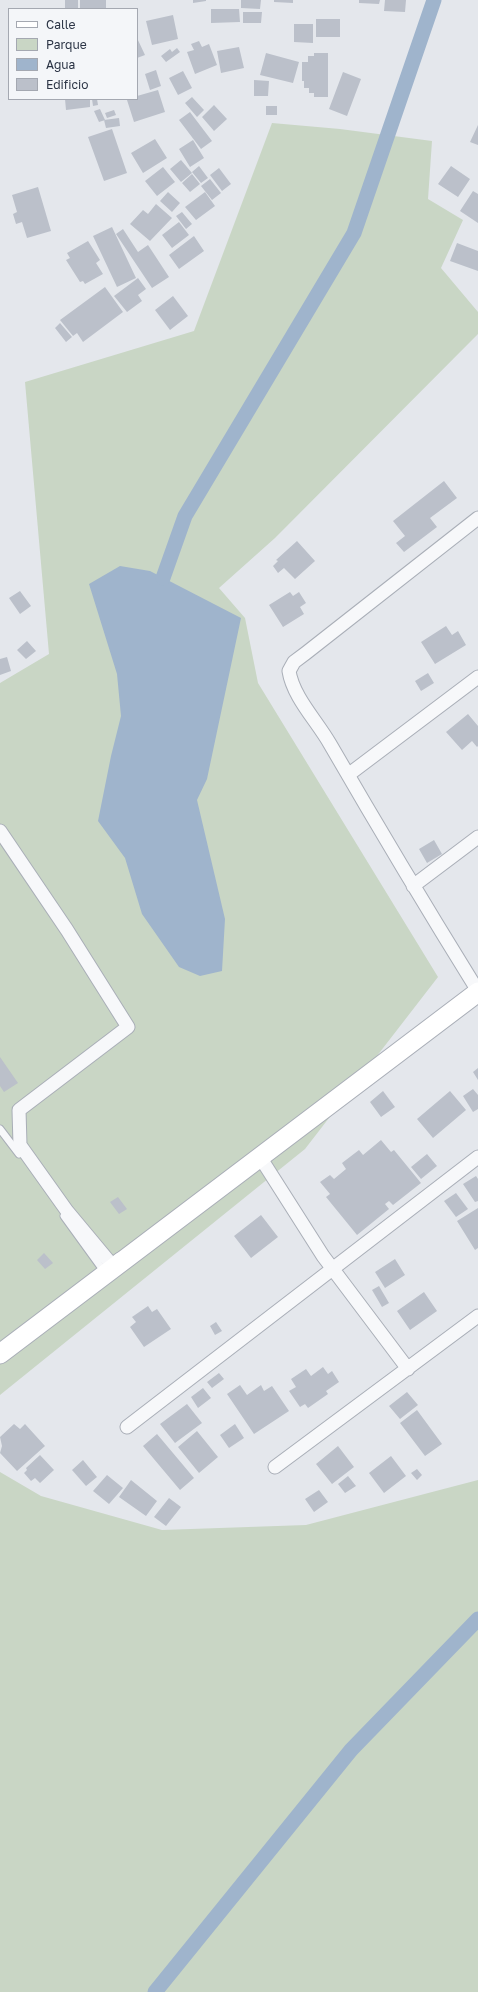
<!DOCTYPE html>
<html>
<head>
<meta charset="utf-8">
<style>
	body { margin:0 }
	#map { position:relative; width:478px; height:1992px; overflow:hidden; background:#e4e7ec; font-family:"Golos Text",sans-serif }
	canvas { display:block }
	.legend { position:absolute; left:8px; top:8px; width:130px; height:92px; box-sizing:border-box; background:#f4f6f9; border:1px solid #a4a8b1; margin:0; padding:5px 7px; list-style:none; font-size:12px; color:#2b3445 }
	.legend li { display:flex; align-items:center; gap:8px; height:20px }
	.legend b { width:20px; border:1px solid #a4a8b1 }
</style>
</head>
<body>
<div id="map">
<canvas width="478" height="1992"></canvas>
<ul class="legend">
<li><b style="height:5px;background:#fff"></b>Calle</li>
<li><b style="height:11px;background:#c9d6c5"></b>Parque</li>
<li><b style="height:11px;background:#9fb4cc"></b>Agua</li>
<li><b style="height:11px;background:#bbc0ca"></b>Edificio</li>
</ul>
</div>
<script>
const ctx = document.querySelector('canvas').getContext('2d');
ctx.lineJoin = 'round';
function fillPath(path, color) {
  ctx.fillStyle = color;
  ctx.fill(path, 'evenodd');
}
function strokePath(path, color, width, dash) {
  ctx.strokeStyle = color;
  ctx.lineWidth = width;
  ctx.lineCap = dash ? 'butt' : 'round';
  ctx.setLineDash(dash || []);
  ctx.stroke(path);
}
fillPath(new Path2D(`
	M 272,123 L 340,129 L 432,141 L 428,199 L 463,220 L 441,268 L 478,312 L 478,334 L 275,538 L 219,588 L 245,618 L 258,683 L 438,977 L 305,1149 L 0,1395 L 0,683 L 49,654 L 25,382 L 194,331 Z
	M 0,1472 L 41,1496 L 162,1530 L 306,1525 L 478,1480 L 478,1992 L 0,1992 Z`), '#c9d6c5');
fillPath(new Path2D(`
	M 120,566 L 150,571 L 241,618 L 207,779 L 197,800 L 225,919 L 222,971 L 200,976 L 179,967 L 142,914 L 125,858 L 98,821 L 111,756 L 121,716 L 117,674 L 89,584 Z`), '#9fb4cc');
strokePath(new Path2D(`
	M 163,578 L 185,516 L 354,233 L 434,0
	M 155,1992 L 351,1750 L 478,1619`), '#9fb4cc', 15);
fillPath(new Path2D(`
	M 65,0 L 78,0 L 78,9 L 65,9 Z
	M 80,0 L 106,0 L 106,8 L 80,8 Z
	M 193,0 L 206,0 L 206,1 L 193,3 Z
	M 241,0 L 261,0 L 260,9 L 241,8 Z
	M 274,0 L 293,0 L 293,3 L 274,2 Z
	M 359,0 L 380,0 L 379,4 L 359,3 Z
	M 385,0 L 406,0 L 405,12 L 384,11 Z
	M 211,9 L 239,9 L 240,22 L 211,23 Z
	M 243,12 L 262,12 L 261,23 L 243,23 Z
	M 173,15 L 178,39 L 152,45 L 146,21 Z
	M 316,19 L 340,19 L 340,37 L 316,37 Z
	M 294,24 L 313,24 L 313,43 L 294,42 Z
	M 137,38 L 145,55 L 137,58 Z
	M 199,41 L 202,47 L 209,44 L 217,65 L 195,74 L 187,52 L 194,50 L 191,44 Z
	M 239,47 L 244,68 L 221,73 L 217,51 Z
	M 177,48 L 180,52 L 166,62 L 161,56 L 170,49 L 172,52 Z
	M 266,53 L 299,62 L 293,83 L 260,75 Z
	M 314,53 L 328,53 L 328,97 L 314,97 L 314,93 L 309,93 L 309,88 L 304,88 L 304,81 L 302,81 L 302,62 L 308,62 L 308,56 L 314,56 Z
	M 156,70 L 161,86 L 150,90 L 145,74 Z
	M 183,71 L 192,88 L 178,95 L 169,78 Z
	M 343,72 L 361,79 L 347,116 L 329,109 Z
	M 254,80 L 269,81 L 268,96 L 254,96 Z
	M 158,90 L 165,112 L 134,122 L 127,100 L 137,99 L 137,96 Z
	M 192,97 L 204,110 L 197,117 L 185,103 Z
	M 65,99 L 90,99 L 90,107 L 66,110 Z
	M 92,99 L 97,99 L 98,105 L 93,106 Z
	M 214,105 L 227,119 L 214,131 L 202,117 Z
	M 266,106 L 277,106 L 277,115 L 266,115 Z
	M 100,109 L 105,120 L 99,122 L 94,111 Z
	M 114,110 L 116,115 L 107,118 L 105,113 Z
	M 190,112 L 212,141 L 201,149 L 179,120 Z
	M 119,118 L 120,126 L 106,128 L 104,120 Z
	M 478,125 L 478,145 L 470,142 Z
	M 112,129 L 127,173 L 104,181 L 88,137 Z
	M 155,139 L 167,158 L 143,173 L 131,153 Z
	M 193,140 L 204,158 L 190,167 L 179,149 Z
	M 181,160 L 192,173 L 181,182 L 170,169 Z
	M 199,166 L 208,178 L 201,183 L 192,172 Z
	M 451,166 L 470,179 L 458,197 L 438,184 Z
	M 163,167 L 175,182 L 157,196 L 145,181 Z
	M 219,168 L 231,184 L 222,191 L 210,175 Z
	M 192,174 L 200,184 L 190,192 L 182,183 Z
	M 210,179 L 221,193 L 212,200 L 201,186 Z
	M 38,187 L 51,231 L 27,238 L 22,222 L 16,224 L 13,214 L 17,212 L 12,195 Z
	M 473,191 L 478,194 L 478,223 L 460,211 Z
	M 168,192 L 180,203 L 172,212 L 160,201 Z
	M 205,192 L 215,206 L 196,220 L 185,207 Z
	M 156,204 L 172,218 L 150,241 L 130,224 L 143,210 L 148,214 Z
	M 182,212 L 192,224 L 186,229 L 176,216 Z
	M 179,222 L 189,235 L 172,248 L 162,235 Z
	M 112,227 L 136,278 L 117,287 L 93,236 Z
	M 123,229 L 138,252 L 148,245 L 169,277 L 152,288 L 116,234 Z
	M 194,236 L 204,251 L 179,269 L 169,255 Z
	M 88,241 L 100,260 L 96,263 L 103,274 L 85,284 L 83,281 L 80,282 L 66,260 L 70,258 L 67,253 Z
	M 457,243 L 478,251 L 478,271 L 450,261 Z
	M 138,278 L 146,289 L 138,295 L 142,301 L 127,312 L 114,296 Z
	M 105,287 L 123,312 L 83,342 L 77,333 L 73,336 L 60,320 Z
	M 173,296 L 188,316 L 170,330 L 155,310 Z
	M 60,323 L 72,337 L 66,342 L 55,328 Z
	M 444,481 L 457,498 L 430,518 L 437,527 L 404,552 L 396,543 L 405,536 L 393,521 Z
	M 297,541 L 315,561 L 295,579 L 284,568 L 278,573 L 273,566 L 278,561 L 276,560 Z
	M 20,591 L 31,606 L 20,614 L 9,598 Z
	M 290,592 L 293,596 L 299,592 L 306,603 L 300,607 L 304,614 L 283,627 L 269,605 Z
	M 446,626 L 452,635 L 458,631 L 466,645 L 435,664 L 421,642 Z
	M 27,641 L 36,651 L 26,659 L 17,650 Z
	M 7,657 L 11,671 L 0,675 L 0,659 Z
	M 428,673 L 434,683 L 421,691 L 415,681 Z
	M 468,714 L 478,726 L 478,746 L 477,747 L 472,741 L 462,750 L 446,732 Z
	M 434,840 L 442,854 L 427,863 L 419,849 Z
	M 0,1057 L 18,1083 L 4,1092 L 0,1086 Z
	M 478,1068 L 478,1080 L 473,1072 Z
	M 473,1089 L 478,1095 L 478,1109 L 473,1112 L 463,1096 Z
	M 383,1091 L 395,1107 L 381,1117 L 370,1102 Z
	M 450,1091 L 466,1110 L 433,1138 L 417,1119 Z
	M 381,1140 L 391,1152 L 394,1150 L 421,1183 L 393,1205 L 389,1201 L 385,1204 L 389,1209 L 357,1235 L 326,1197 L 330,1194 L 320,1182 L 330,1175 L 334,1179 L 346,1169 L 342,1163 L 359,1150 L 363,1155 Z
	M 427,1154 L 437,1166 L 421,1179 L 411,1167 Z
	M 476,1176 L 478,1179 L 478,1201 L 475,1202 L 463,1184 Z
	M 456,1193 L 468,1209 L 456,1217 L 444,1201 Z
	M 118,1197 L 127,1209 L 119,1214 L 110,1202 Z
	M 478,1208 L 478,1248 L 475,1250 L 457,1221 Z
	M 261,1215 L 278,1237 L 251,1258 L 234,1236 Z
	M 44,1253 L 53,1263 L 45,1269 L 37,1260 Z
	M 395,1259 L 405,1275 L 385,1288 L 375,1272 Z
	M 379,1286 L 389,1303 L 382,1307 L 372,1290 Z
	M 424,1292 L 437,1311 L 410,1330 L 397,1311 Z
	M 148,1306 L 152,1312 L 157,1309 L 171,1329 L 144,1347 L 130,1327 L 136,1322 L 132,1317 Z
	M 216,1322 L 222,1331 L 215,1335 L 210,1326 Z
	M 323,1367 L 328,1374 L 332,1371 L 339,1382 L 326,1391 L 328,1394 L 308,1408 L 305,1404 L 300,1407 L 289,1391 L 296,1387 L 291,1379 L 306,1369 L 311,1376 Z
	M 219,1373 L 224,1379 L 212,1388 L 207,1382 Z
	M 240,1385 L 247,1395 L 261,1385 L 264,1391 L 272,1386 L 289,1411 L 254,1434 L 227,1394 Z
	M 203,1388 L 211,1398 L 198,1408 L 191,1397 Z
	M 407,1392 L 418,1405 L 400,1419 L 389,1406 Z
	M 187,1404 L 202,1423 L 175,1443 L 160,1424 Z
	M 417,1410 L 442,1444 L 425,1456 L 400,1423 Z
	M 14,1424 L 20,1429 L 25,1424 L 45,1446 L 17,1471 L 0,1453 L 2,1446 L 0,1437 Z
	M 235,1424 L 244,1438 L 229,1448 L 220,1435 Z
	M 197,1431 L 218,1457 L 199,1473 L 178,1447 Z
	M 157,1434 L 194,1478 L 180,1490 L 143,1446 Z
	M 338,1446 L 354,1467 L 332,1484 L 316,1464 Z
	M 40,1455 L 54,1470 L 40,1483 L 35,1478 L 31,1481 L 24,1473 L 27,1470 L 26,1468 Z
	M 391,1456 L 406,1476 L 384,1493 L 369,1473 Z
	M 83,1460 L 97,1477 L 86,1486 L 72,1470 Z
	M 417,1469 L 422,1475 L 417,1480 L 411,1473 Z
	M 107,1475 L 123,1488 L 109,1504 L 93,1491 Z
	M 348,1476 L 356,1486 L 345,1493 L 338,1484 Z
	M 131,1480 L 157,1501 L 146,1516 L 119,1497 Z
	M 319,1490 L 328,1502 L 314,1512 L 305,1499 Z
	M 169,1498 L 181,1507 L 166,1526 L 154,1517 Z`), '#bbc0ca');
const lane = new Path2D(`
	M 0,1129 L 19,1154
	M 64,1216 L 106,1274`);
const street = new Path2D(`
	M 478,518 L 306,653 L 294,662 L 289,671 C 293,697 317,721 330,744 C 378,827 427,909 478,991
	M 348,775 L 478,677
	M 0,831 L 67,930 L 128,1027 L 19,1110 L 20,1145 L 67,1211 L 112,1265 L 120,1259
	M 413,886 L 478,837
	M 260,1157 L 323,1256 L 408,1369
	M 127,1427 L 478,1157
	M 275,1467 L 478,1316`);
const secondary = new Path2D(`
	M 0,1354 L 478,992`);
strokePath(lane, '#a9aeb7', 9);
strokePath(street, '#a9aeb7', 15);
strokePath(secondary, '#a9aeb7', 21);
strokePath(lane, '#f7f8fa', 7);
strokePath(street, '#f7f8fa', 13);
strokePath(secondary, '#fff', 19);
</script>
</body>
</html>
